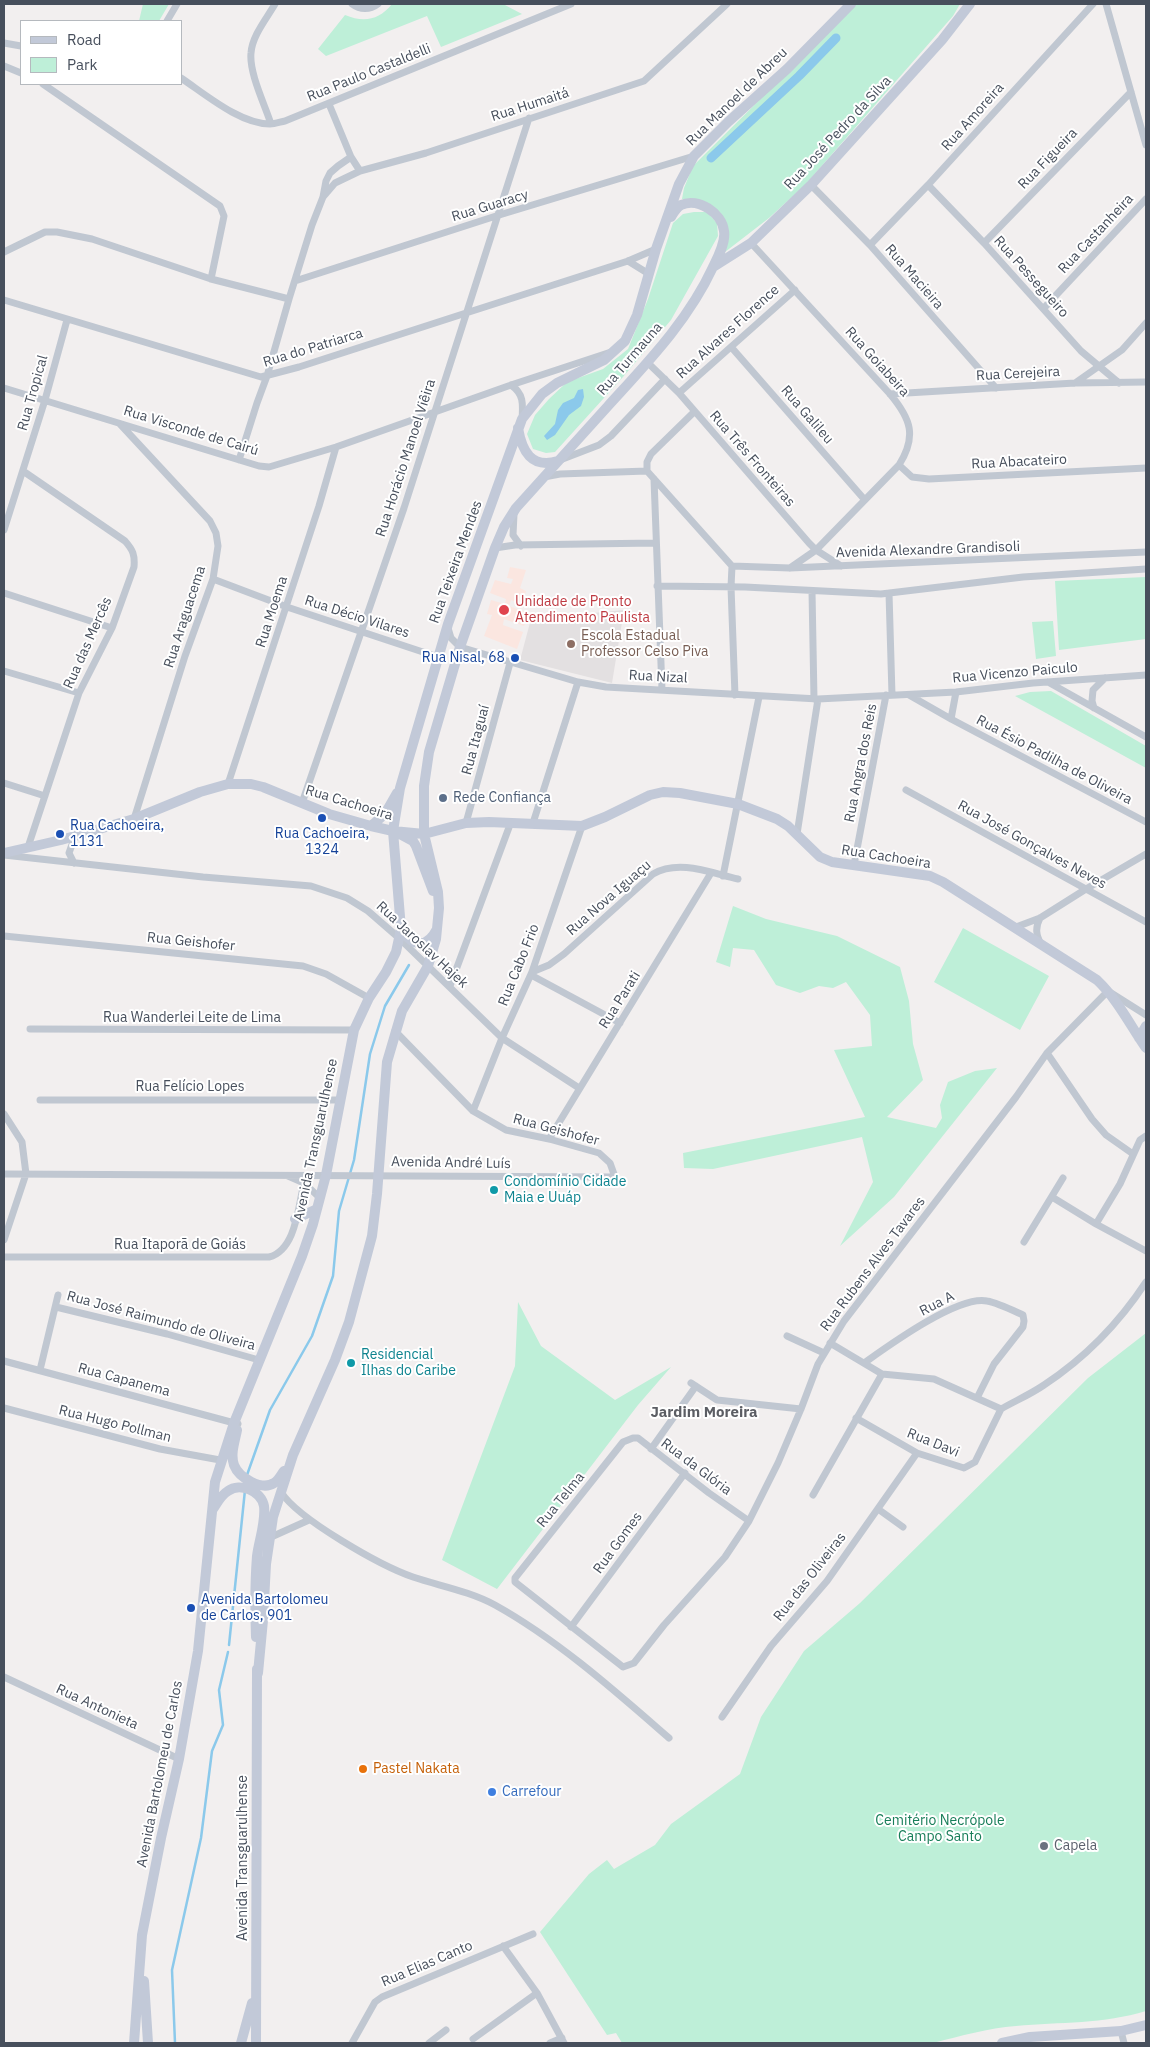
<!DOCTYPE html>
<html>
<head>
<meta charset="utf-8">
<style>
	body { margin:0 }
	#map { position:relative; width:1150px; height:2047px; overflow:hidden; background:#f2efef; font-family:"IBM Plex Sans",sans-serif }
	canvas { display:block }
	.frame { position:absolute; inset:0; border:5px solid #474f5c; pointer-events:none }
	.legend { position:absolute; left:20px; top:20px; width:162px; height:65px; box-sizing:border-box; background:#fff; border:1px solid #b5b9be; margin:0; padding:6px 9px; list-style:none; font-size:15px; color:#474f5c }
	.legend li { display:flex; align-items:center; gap:10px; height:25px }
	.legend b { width:25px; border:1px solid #b5b9be }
</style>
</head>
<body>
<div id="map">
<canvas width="1150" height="2047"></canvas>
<div class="frame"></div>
<ul class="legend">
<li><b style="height:6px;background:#c2c9d8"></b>Road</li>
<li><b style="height:14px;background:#beefd8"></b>Park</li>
</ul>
</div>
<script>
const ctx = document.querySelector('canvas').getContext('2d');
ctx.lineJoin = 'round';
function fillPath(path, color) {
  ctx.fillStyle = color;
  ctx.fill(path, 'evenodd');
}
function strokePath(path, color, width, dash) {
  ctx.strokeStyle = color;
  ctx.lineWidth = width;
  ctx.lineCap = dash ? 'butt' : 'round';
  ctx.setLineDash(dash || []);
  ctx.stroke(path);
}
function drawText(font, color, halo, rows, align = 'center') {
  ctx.font = font + ' "IBM Plex Sans",sans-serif';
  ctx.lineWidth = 4;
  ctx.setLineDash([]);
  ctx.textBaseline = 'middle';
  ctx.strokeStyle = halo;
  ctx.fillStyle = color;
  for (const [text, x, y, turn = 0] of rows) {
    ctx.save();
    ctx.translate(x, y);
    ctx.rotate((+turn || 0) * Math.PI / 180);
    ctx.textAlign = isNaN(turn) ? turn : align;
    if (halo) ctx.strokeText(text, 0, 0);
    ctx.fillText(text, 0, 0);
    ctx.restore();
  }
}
fillPath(new Path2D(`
	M 624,610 L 612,683 L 520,660 L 531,619 Z`), '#e3e0e1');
fillPath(new Path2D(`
	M 510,567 L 526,570 L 520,588 L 526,591 L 522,604 L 511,600 L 509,606 L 529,613 L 524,626 L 504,619 L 503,625 L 523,632 L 517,649 L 484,636 L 492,615 L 487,614 L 491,600 L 505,604 L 506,599 L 490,593 L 495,580 L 511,584 L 513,579 L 507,578 Z`), '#fbe6e0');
fillPath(new Path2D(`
	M 143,4 L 169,4 L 159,21 L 139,21 Z
	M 392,4 L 503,4 L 522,14 L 441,47 L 427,16 L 326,56 L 318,49 L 345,15 C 364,23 379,20 392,4 Z
	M 856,4 L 960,4 L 953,16 L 805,185 L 769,218 L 725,252 L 727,232 L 704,203 L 682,199 L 684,188 L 693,166 Z
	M 694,212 L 707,212 L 717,223 L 718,236 L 671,320 L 623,377 L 555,452 L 546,453 L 533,449 L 527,434 L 535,415 L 549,399 L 567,382 L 603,369 L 628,349 L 648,299 L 673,223 L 683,214 Z
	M 1146,577 L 1146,639 L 1059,650 L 1055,581 Z
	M 1053,621 L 1056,656 L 1036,659 L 1032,622 Z
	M 1051,691 L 1146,746 L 1146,768 L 1015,696 L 1030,692 Z
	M 733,906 L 766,919 L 837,936 L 900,967 L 909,1001 L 913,1044 L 923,1080 L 887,1117 L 936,1128 L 942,1118 L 940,1105 L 948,1082 L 975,1071 L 997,1068 L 894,1197 L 840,1246 L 873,1182 L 862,1137 L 713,1169 L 684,1168 L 683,1153 L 865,1117 L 834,1050 L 872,1046 L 870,1015 L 846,982 L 833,988 L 819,986 L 800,993 L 776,985 L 754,950 L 733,948 L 730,967 L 716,962 Z
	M 963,928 L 1049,976 L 1020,1030 L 934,982 Z
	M 518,1302 L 541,1346 L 615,1400 L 671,1367 L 638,1405 L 497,1589 L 442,1560 L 515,1366 Z
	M 1146,1333 L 1146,2011 C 1104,2024 1060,2022 1016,2026 C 988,2028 961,2036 933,2043 L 622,2043 L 616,2033 L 607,2035 L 540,1932 L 589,1874 L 607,1860 L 614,1869 L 655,1845 L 671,1824 L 740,1774 L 761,1717 L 804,1651 L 860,1603 L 1088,1378 Z`), '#beefd8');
fillPath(new Path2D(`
	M 583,389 L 584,397 L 581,406 L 569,415 L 555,435 L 547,440 L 544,436 L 555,424 L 558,410 L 563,403 L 574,398 L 578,390 Z`), '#8bc9eb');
strokePath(new Path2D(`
	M 247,1475 L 270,1410 L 312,1336 L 333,1276 L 339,1211 L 354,1160 L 370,1054 L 385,1006 L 409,965
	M 229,1645 L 245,1490
	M 175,2043 L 172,1970 L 201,1838 L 212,1751 L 223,1725 L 219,1690 L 228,1652`), '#8bc9eb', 2.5);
strokePath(new Path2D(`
	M 711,158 L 799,76 L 836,38`), '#8bc9eb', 9);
strokePath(new Path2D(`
	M 352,4 C 360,10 370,10 378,4
	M 1106,4 L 1146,145
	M 167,21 L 177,4
	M 4,43 L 21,46
	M 4,66 L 21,73
	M 181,78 C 205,94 240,124 270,124 C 275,124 280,122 285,121 L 571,4
	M 43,84 L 220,206 L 224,216 L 211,279
	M 329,104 L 351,157 L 360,171
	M 271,124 C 265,105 249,73 251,53 C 252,36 267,18 275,4
	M 811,185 L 870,245 L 996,388
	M 928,185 L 984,243 L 1081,351 L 1119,383
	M 323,197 L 335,183 L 360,171 L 426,153 L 644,81 L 727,4
	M 751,243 L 890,394 C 911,419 917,436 899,465 L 816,550 L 790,568
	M 984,243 L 1131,92
	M 870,245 L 928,185 L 1093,4
	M 4,252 L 45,232 L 57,232 L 92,239 L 211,279 L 289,299
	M 628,261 L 649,274
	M 295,281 L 496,216 L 694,156
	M 4,300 L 261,377 L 299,367 L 466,313 L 628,261 L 656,249
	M 1044,308 L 1146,199
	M 732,348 L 864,499
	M 648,363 L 679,393 L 809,543 L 816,550 L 841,566
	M 1075,383 L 1122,350 L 1146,323
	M 511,385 C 524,394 523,404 522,419
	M 4,388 L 259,466 L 269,467 L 336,447 L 511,385 L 611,352
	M 679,393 L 795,290
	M 890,394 L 1075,383 L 1146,382
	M 120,424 L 210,521 L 216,533 L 218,546 L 213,579 L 185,656 L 134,819
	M 239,460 L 257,403 L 267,376 L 289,299 L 312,225 L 323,197 L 326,181 L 330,173 L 338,166 L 351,157
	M 560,460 L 599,445 L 611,436 L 665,379
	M 899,465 L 912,477 L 929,479 L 1146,468
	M 23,471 L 125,541 C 133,550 135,555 134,567 L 112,628 L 79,693 L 28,847
	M 647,471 L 732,566
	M 647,471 L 647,462 L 651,454 L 694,412
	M 544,477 L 560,474 L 647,471
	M 654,479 L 662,690
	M 514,514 L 513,535 L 521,546
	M 4,530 L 45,400 L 67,320
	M 495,548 L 515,545 L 656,543
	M 732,566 L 790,568 L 1146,552
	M 732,566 L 731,587 L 735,695
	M 213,579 L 287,607 L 438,657
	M 657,586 L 745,587 L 881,594 L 1023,577 L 1146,569
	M 812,591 L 814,699
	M 4,593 L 112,628
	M 889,593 L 892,695
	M 448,628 L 451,638 L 460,647 L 578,682 L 606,687 L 818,699 L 956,692 L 1033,683 L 1146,675
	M 4,671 L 79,693
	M 1048,682 L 1146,737
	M 909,695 L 951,719 L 1146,822
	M 1094,708 L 1092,701 L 1093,690 L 1105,678
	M 951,719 L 956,692
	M 4,783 L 45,796
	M 228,784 L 319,506 L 336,447
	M 906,790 L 1146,922
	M 302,803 L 404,508 L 529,118
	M 466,823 L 510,663
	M 533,823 L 578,682
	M 797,834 L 818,699
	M 4,855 L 203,877 L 311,886 L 347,898 L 368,911 L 399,938 L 502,1038 L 579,1088
	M 74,863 L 69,853 L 75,836
	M 854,865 L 886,695
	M 723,876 L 759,697
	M 1040,918 C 1035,928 1036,935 1041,944
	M 1016,927 L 1040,918 L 1086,889 L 1146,854
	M 4,936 L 303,966 L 326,974 L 369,998
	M 532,972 L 549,965 L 564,954 L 653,874 C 679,859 711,873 738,879
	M 531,975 L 620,1023
	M 450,986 L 511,822
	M 30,1029 L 354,1030
	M 1047,1053 L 1092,1119 L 1106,1135 L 1133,1154
	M 40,1100 L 340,1100
	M 473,1111 L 502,1038 L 532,972 L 582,826
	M 4,1114 L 22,1142 L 26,1174 L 4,1240
	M 549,1139 L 711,873
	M 4,1174 L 615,1177 L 610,1163 L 599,1153 L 549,1139 L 506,1130 L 473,1111 L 395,1031
	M 288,1176 L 304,1183 L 320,1198
	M 1052,1197 L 1096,1224 L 1146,1251
	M 1096,1224 L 1120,1184 L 1140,1140 L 1146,1136
	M 1024,1242 L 1063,1178
	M 4,1257 L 269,1257 C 296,1250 298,1207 304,1183
	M 56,1307 L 167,1334 L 259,1360
	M 787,1336 L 824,1353
	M 830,1343 L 882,1374 L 934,1379 L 1001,1409
	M 4,1361 L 238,1424
	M 864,1363 C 888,1346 958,1295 987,1301 C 998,1303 1012,1310 1023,1315 L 1024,1321 L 1023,1327 L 994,1364 L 977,1398
	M 40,1370 L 58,1295
	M 691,1383 L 717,1400 L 801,1409
	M 4,1408 L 160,1449 L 220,1460
	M 1001,1409 C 1015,1401 1031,1394 1044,1385 C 1085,1358 1119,1323 1146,1282
	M 856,1418 L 917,1453 L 964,1468 L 975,1462 L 1001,1409
	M 651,1449 L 696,1386
	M 281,1492 C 298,1519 381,1566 413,1577 C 440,1586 469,1591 495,1605 C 558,1640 615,1691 669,1738
	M 813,1495 L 882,1374
	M 878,1509 L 903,1527
	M 749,1521 L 709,1493 L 638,1438 L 633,1438 L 623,1442 L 515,1578 L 515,1582 L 623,1667 L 634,1663 L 664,1625 L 725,1557 L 749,1521 L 778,1463 L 801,1409 L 818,1364 L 844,1321 L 1016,1097 L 1047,1053 L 1108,991 L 1146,1015
	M 269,1538 L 309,1520
	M 571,1627 L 685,1473
	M 4,1677 L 179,1759
	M 722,1717 L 771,1646 L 827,1581 L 917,1453
	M 503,1946 L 537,1993 L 564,2043
	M 1121,2031 L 1124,2043
	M 473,2039 L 537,1993
	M 352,2043 L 375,2002 L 382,1997 L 533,1934
	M 429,2043 L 446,2030
	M 550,2043 L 562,2038`), '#c0c7d1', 7);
strokePath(new Path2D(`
	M 713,267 L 751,243 L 811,185 L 942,40 L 970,4
	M 518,428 C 522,451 531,469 558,461
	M 371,826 L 385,814 L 397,793
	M 400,834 L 413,841 L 416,846 L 433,891
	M 4,853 L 61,840 L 134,819 L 200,792 L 228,784 L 251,784 L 263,787 L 329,814 L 371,826 L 393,831 L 424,834 L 466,823 L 489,822 L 582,826 L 605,817 L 650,795 L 663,792 L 680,793 L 738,804 L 777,819 L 788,826 L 820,857 L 832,862 L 930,876 L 943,882 L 1097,980 C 1118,1000 1130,1025 1146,1048
	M 401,929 C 412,946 426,950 437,929
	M 1139,1038 L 1146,1026
	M 295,1219 L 317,1209
	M 237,1430 C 235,1441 230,1454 234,1465 C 239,1478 262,1491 274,1483 C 279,1480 281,1475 284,1471
	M 213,1509 C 217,1503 221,1495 228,1491 C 240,1482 261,1491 264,1506 C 266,1522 259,1540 257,1556 C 255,1582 255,1610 256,1637
	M 258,1673 L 263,1620 L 266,1564 L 273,1517 L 293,1455 L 335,1360 L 349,1322 L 372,1236 L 377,1194 L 387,1062 L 402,1011 L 428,966 L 436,939 L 439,908 L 438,892 L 424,834 L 424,786 L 429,752 L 460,647 L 495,548 L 504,527 L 516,508 C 547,474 577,440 608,406 C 647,363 688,321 713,267 C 718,257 726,242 724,231 C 722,213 698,197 681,205 C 676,208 674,212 671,217
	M 144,1981 L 148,2043
	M 134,2043 L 142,1935 L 161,1838 L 179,1759 L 198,1651 L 215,1482 L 234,1423 L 302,1256 L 313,1224 L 326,1175 L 354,1030 L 369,998 L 386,972 L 396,952 L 401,929 L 393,831 L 400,788 L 448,624 L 522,419 L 542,394 L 557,383 L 604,360 L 625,341 L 637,315 L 656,249 L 679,184 L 694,156 L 728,122 L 787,69 L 851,4
	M 241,2043 L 252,2003
	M 256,2043 L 257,1669
	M 1002,2043 L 1030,2037 L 1121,2031 L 1146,2025`), '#c2c9d8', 10);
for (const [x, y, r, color] of [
	[504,610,6,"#e0444e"],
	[571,644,5,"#8d6e63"],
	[515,658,5,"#1a4fb4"],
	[443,798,5,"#5c6f8a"],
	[322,818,5,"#1a4fb4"],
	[60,834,5,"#1a4fb4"],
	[494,1190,5,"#0f9aa8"],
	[351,1363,5,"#0f9aa8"],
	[191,1608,5,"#1a4fb4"],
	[363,1769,5,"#e8710a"],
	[492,1792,5,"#3f7fe0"],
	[1044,1846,5,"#6b7280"]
]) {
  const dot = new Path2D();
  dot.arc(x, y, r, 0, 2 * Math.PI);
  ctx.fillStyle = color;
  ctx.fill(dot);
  strokePath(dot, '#fff', 2);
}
drawText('14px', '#474f5c', '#fff', [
	["Rua Paulo Castaldelli",369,73,-22],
	["Rua Manoel de Abreu",737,97,-44],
	["Rua Humaitá",530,105,-18],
	["Rua Amoreira",973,117,-48],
	["Rua José Pedro da Silva",838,133,-47],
	["Rua Figueira",1048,159,-46],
	["Rua Guaracy",490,206,-17],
	["Rua Castanheira",1096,234,-47],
	["Rua Macieira",914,277,49],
	["Rua Pessegueiro",1031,277,48],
	["Rua Alvares Florence",728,332,-42],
	["Rua do Patriarca",313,348,-17],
	["Rua Turmauna",630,359,-49],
	["Rua Goiabeira",877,362,48],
	["Rua Cerejeira",1018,374,-3],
	["Rua Tropical",33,393,-74],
	["Rua Galileu",807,415,49],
	["Rua Visconde de Cairú",191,431,17],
	["Rua Horácio Manoel Viêira",406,458,-72],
	["Rua Três Fronteiras",752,459,49],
	["Rua Abacateiro",1019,462,-3],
	["Avenida Alexandre Grandisoli",928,550,-2],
	["Rua Teixeira Mendes",456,562,-70],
	["Rua Moema",272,612,-72],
	["Rua Araguacema",185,617,-72],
	["Rua Décio Vilares",357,617,18],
	["Rua das Mercês",88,643,-66],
	["Rua Vicenzo Paiculo",1015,673,-5],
	["Rua Nizal",658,677,3],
	["Rua Itaguaí",476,740,-75],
	["Rua Ésio Padilha de Oliveira",1054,760,28],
	["Rua Angra dos Reis",861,763,-79],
	["Rua Cachoeira",349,803,17],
	["Rua José Gonçalves Neves",1032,845,29],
	["Rua Cachoeira",886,857,9],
	["Rua Nova Iguaçu",609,898,-41],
	["Rua Geishofer",191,942,6],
	["Rua Jaroslav Hajek",422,945,43],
	["Rua Cabo Frio",519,965,-68],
	["Rua Parati",620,1000,-58],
	["Rua Wanderlei Leite de Lima",192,1018],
	["Rua Felício Lopes",190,1087],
	["Rua Geishofer",556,1130,15],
	["Avenida Transguarulhense",316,1140,-78],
	["Avenida André Luís",451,1163,1],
	["Rua Itaporã de Goiás",180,1245],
	["Rua Rubens Alves Tavares",873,1264,-53],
	["Rua A",937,1304,-27],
	["Rua José Raimundo de Oliveira",161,1321,15],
	["Rua Capanema",124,1380,15],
	["Rua Hugo Pollman",115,1424,14],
	["Rua Davi",933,1443,22],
	["Rua da Glória",696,1467,37],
	["Rua Telma",561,1500,-51],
	["Rua Gomes",618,1543,-54],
	["Rua das Oliveiras",810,1577,-52],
	["Rua Antonieta",97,1707,25],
	["Avenida Bartolomeu de Carlos",160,1774,-79],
	["Avenida Transguarulhense",243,1858,-90],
	["Rua Elias Canto",427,1964,-23]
]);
drawText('14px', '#be3a42', '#fff', [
	["Unidade de Pronto",515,602],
	["Atendimento Paulista",515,618]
], 'left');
drawText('14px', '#785e54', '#fff', [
	["Escola Estadual",581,636],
	["Professor Celso Piva",581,652]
], 'left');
drawText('14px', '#164399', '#fff', [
	["Rua Nisal, 68",505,658,"right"],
	["Rua Cachoeira,",70,826],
	["1131",70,842],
	["Rua Cachoeira,",322,834,"center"],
	["1324",322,850,"center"],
	["Avenida Bartolomeu",201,1600],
	["de Carlos, 901",201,1616]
], 'left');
drawText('14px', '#4e5e75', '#fff', [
	["Rede Confiança",453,798]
], 'left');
drawText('14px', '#0d838f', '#fff', [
	["Condomínio Cidade",504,1182],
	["Maia e Uuáp",504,1198],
	["Residencial",361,1355],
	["Ilhas do Caribe",361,1371]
], 'left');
drawText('14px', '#c56008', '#fff', [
	["Pastel Nakata",373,1769]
], 'left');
drawText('14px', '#366cbe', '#fff', [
	["Carrefour",502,1792]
], 'left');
drawText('14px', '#187e59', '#fff', [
	["Cemitério Necrópole",940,1821],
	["Campo Santo",940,1837]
]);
drawText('14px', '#5b616d', '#fff', [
	["Capela",1054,1846]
], 'left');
drawText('bold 15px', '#5c5e64', '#fff', [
	["Jardim Moreira",704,1413]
]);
</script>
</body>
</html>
